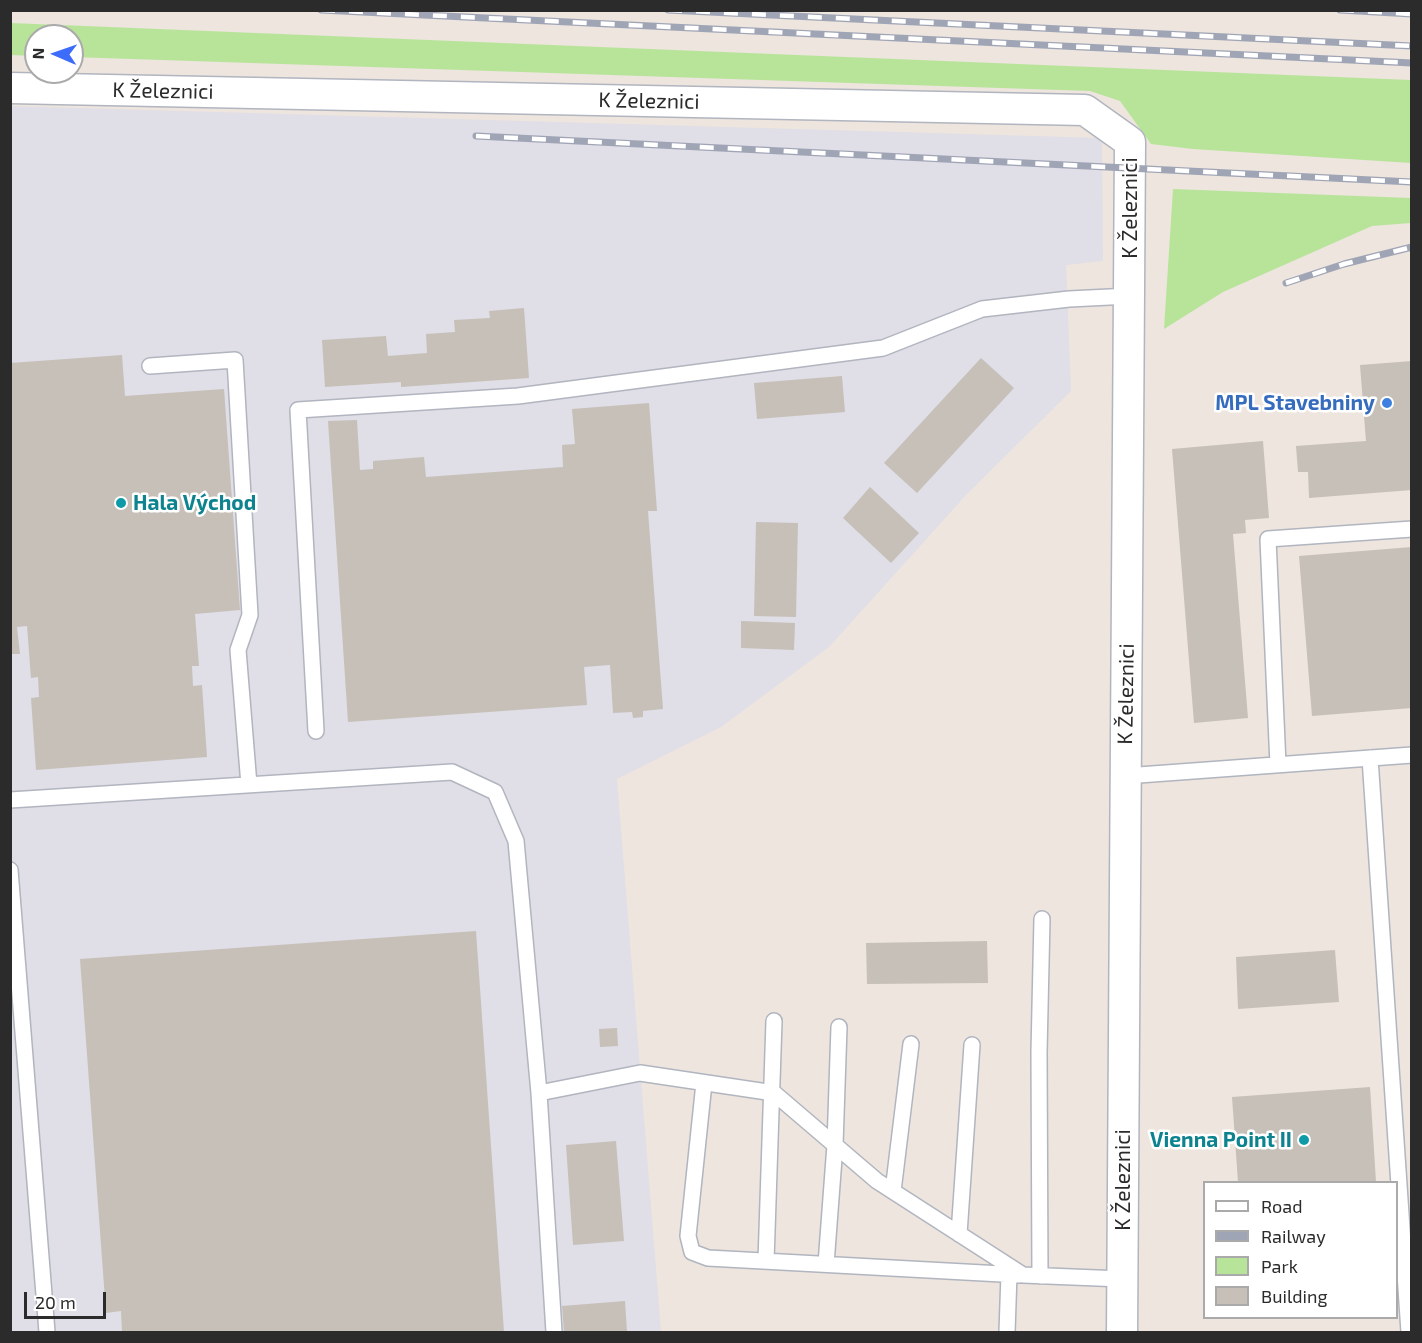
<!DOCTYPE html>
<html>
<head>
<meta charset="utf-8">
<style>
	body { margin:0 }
	#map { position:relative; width:1422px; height:1343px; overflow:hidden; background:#ede5de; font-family:"Exo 2",sans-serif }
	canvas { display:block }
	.frame { position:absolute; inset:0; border:12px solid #2b2b2b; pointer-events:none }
	.legend { position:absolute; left:1203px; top:1181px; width:195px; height:138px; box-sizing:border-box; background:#fff; border:2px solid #aaa; margin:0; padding:8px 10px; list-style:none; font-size:18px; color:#2b2b2b }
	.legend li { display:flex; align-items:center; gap:12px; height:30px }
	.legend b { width:30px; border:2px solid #aaa }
	.north { position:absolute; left:24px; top:24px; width:60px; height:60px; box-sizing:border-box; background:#fff; border:2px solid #aaa; border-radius:50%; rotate:272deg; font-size:16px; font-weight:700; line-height:24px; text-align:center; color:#2b2b2b }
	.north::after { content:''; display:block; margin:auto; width:21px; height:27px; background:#3d6cfa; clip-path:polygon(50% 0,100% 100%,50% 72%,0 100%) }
	.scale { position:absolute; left:24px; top:1292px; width:82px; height:27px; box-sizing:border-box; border:3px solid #2b2b2b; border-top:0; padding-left:8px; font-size:18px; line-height:21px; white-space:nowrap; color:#2b2b2b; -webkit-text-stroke:4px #fff; paint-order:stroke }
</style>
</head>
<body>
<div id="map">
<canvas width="1422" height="1343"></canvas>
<div class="frame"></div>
<ul class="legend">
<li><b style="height:8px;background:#fff"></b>Road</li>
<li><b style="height:8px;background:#a0a5b6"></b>Railway</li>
<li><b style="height:16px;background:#b8e49a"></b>Park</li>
<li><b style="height:16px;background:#c6c0b9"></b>Building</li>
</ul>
<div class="north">N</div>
<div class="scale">20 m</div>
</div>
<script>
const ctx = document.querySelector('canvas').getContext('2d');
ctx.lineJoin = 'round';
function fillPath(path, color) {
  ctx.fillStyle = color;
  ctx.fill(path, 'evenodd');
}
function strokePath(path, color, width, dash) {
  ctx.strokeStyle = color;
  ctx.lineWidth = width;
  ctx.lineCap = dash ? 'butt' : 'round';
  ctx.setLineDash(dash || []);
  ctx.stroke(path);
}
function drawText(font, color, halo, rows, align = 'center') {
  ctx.font = font + ' "Exo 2",sans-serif';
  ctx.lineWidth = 5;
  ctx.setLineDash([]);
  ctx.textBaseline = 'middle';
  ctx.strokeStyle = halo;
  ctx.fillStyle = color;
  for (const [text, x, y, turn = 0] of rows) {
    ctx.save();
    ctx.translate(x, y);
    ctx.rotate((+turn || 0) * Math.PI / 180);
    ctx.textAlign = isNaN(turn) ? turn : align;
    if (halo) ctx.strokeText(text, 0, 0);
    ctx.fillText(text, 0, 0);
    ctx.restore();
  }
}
fillPath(new Path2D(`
	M 11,106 L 1102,138 L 1103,261 L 1066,265 L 1071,391 L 967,494 L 829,647 L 721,727 L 617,779 L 661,1332 L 11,1332 Z`), '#e0dee6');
fillPath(new Path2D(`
	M 11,23 L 1411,80 L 1411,163 L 1193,149 L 1151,144 L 1120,101 L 1090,91 L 72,57 L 72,36 L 36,36 L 36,56 L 11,55 Z
	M 1173,189 L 1411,198 L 1411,223 L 1372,226 L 1223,292 L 1164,329 Z`), '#b8e49a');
fillPath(new Path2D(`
	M 524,308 L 529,378 L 401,387 L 401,382 L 325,387 L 322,340 L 386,336 L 388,356 L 427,353 L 426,334 L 455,332 L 454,320 L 490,318 L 489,311 Z
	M 122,355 L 125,396 L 224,389 L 240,610 L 195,614 L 199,666 L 192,666 L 193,686 L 202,685 L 207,757 L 36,770 L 31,698 L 39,697 L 38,677 L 31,678 L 27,626 L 17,627 L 20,654 L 10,654 L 10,363 Z
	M 981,358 L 1014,388 L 917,493 L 884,463 Z
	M 1412,361 L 1412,490 L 1309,498 L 1308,472 L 1298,472 L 1296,446 L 1366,441 L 1360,365 Z
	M 842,376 L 845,412 L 757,419 L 754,383 Z
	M 649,403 L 657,511 L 648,511 L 663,709 L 643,711 L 643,717 L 633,718 L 632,712 L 613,713 L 610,665 L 584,667 L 587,705 L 348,722 L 328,421 L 357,420 L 360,470 L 373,469 L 373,461 L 424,457 L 426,477 L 563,467 L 562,445 L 575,444 L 572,409 Z
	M 1263,441 L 1269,518 L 1245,520 L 1246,533 L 1233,534 L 1248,718 L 1194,723 L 1172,449 Z
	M 870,487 L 919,533 L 891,563 L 843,518 Z
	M 756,522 L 798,523 L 796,617 L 754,616 Z
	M 1412,547 L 1412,708 L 1312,716 L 1299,556 Z
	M 741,621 L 795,623 L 794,650 L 741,648 Z
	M 476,931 L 504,1332 L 122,1332 L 121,1311 L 106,1313 L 80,959 Z
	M 987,941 L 988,983 L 867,984 L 866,943 Z
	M 1335,950 L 1339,1002 L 1238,1009 L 1236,957 Z
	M 617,1028 L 618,1046 L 600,1047 L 599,1029 Z
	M 1370,1087 L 1376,1182 L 1238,1182 L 1232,1097 Z
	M 616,1141 L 624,1241 L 573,1245 L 566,1145 Z
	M 625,1301 L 627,1332 L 564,1332 L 562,1306 Z`), '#c6c0b9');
const lane = new Path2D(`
	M 150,366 L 235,360 L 250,615 L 238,650 L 249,785
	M 316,731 L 298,410 L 518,396 L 883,348 L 982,309 L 1069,299 L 1130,296
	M 1370,758 L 1409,1332
	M 1278,765 L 1268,539 L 1412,529
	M 1125,776 L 1412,755
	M 10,800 L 452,772 L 495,792 L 516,841 L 539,1093 L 554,1332
	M 10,870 L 47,1332
	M 704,1083 L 688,1236 L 692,1252 L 708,1258 L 1020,1275
	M 539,1093 L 640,1073 L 774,1093 L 877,1181 L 1023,1275 L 1122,1279
	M 893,1191 L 911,1044
	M 959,1234 L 972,1045
	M 766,1261 L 774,1021
	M 826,1264 L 835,1145 L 839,1027
	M 1040,1276 L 1039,1052 L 1042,919
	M 1007,1332 L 1009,1274`);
const street = new Path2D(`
	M 10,88 L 1085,110 L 1130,142 L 1122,1332`);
strokePath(lane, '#b1b5bf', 18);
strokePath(street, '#b1b5bf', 33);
strokePath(lane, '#fff', 15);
strokePath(street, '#fff', 30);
const rail = new Path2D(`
	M 321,10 L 1412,63
	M 668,10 L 1412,46
	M 1340,10 L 1412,14
	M 476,136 L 1412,182
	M 1286,283 L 1344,264 L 1412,247`);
strokePath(rail, '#a0a5b6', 7);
strokePath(rail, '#fff', 4.5, [14]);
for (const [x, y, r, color] of [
	[1387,403,6,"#3f7fe0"],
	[121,503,6,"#0f9aa8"],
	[1304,1140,6,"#0f9aa8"]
]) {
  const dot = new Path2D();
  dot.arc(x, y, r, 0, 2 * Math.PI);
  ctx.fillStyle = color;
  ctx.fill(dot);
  strokePath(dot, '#fff', 2);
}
drawText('21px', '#2b2b2b', '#fff', [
	["K Železnici",163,91,1],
	["K Železnici",649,101,1],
	["K Železnici",1130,208,-90],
	["K Železnici",1126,694,-89],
	["K Železnici",1123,1180,-90]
]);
drawText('bold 21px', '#366cbe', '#fff', [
	["MPL Stavebniny",1375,403]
], 'right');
drawText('bold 21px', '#0d838f', '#fff', [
	["Hala Východ",133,503],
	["Vienna Point II",1292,1140,"right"]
], 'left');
</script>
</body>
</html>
